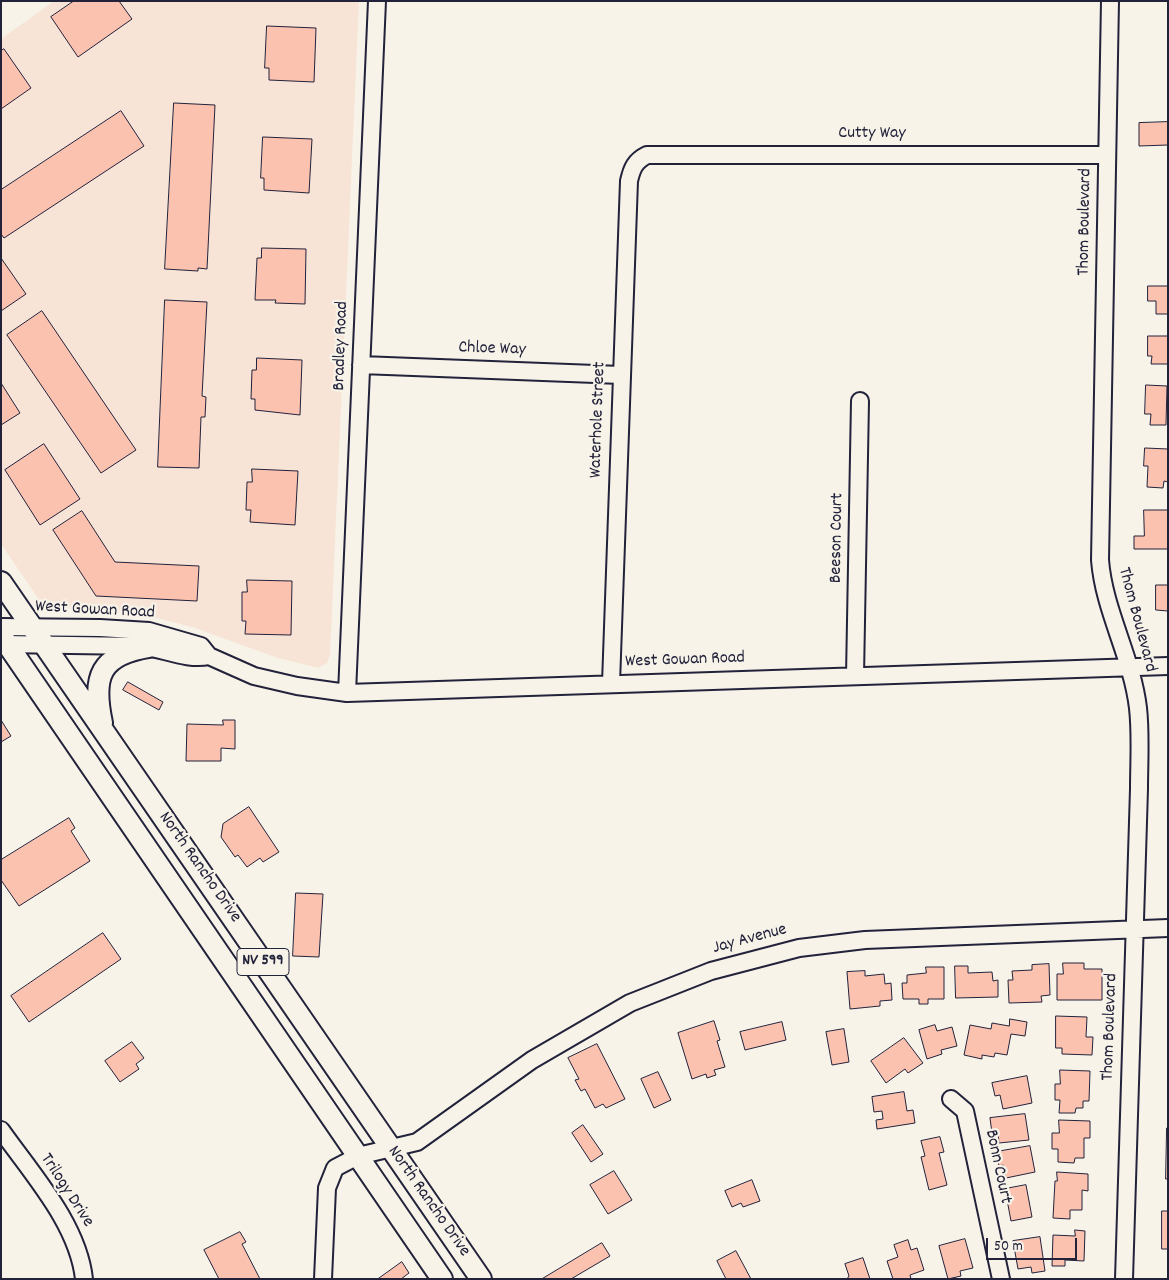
<!DOCTYPE html>
<html>
<head>
<meta charset="utf-8">
<style>
	body { margin:0 }
	#map { position:relative; width:1169px; height:1280px; overflow:hidden; background:#f7f3e8; font-family:Dekko,sans-serif }
	canvas { display:block }
	.frame { position:absolute; inset:0; border:2px solid #22223b; pointer-events:none }
	.scale { position:absolute; left:986px; top:1238px; width:91px; height:22px; box-sizing:border-box; border:2px solid #22223b; border-top:0; padding-left:6px; font-size:15px; line-height:18px; white-space:nowrap; color:#22223b; -webkit-text-stroke:4px #f7f3e8; paint-order:stroke }
</style>
</head>
<body>
<div id="map">
<canvas width="1169" height="1280"></canvas>
<div class="frame"></div>
<div class="scale">50 m</div>
</div>
<script>
const ctx = document.querySelector('canvas').getContext('2d');
ctx.lineJoin = 'round';
function fillPath(path, color) {
  ctx.fillStyle = color;
  ctx.fill(path, 'evenodd');
}
function strokePath(path, color, width, dash) {
  ctx.strokeStyle = color;
  ctx.lineWidth = width;
  ctx.lineCap = dash ? 'butt' : 'round';
  ctx.setLineDash(dash || []);
  ctx.stroke(path);
}
function drawText(font, color, halo, rows, align = 'center') {
  ctx.font = font + ' Dekko,sans-serif';
  ctx.lineWidth = 4.5;
  ctx.setLineDash([]);
  ctx.textBaseline = 'middle';
  ctx.strokeStyle = halo;
  ctx.fillStyle = color;
  for (const [text, x, y, turn = 0] of rows) {
    ctx.save();
    ctx.translate(x, y);
    ctx.rotate((+turn || 0) * Math.PI / 180);
    ctx.textAlign = isNaN(turn) ? turn : align;
    if (halo) ctx.strokeText(text, 0, 0);
    ctx.fillText(text, 0, 0);
    ctx.restore();
  }
}
fillPath(new Path2D(`
	M 54,1 L 359,1 L 330,655 L 327,663 L 318,668 L 278,658 L 195,628 L 131,611 L 44,607 L 1,544 L 1,39 Z`), '#f8e4d7');
const building = new Path2D(`
	M 74,1 L 119,1 L 132,19 L 78,57 L 51,17 Z
	M 267,26 L 316,28 L 314,82 L 269,80 L 269,68 L 265,68 Z
	M 4,49 L 31,88 L 1,109 L 1,51 Z
	M 174,103 L 215,105 L 207,269 L 198,268 L 198,271 L 165,269 Z
	M 121,111 L 144,146 L 4,238 L 1,234 L 1,190 Z
	M 1168,122 L 1168,145 L 1139,146 L 1139,123 Z
	M 263,137 L 312,139 L 309,193 L 264,190 L 264,178 L 261,178 Z
	M 262,248 L 306,249 L 305,304 L 275,303 L 276,300 L 255,300 L 257,258 L 261,258 Z
	M 1,258 L 26,294 L 1,311 Z
	M 1148,286 L 1168,286 L 1168,314 L 1156,314 L 1156,301 L 1148,301 Z
	M 165,300 L 207,302 L 202,396 L 206,397 L 205,417 L 201,417 L 199,468 L 158,467 Z
	M 42,311 L 136,450 L 101,473 L 7,335 Z
	M 1148,336 L 1168,336 L 1168,364 L 1151,364 L 1152,356 L 1148,356 Z
	M 257,358 L 302,360 L 300,415 L 255,410 L 255,399 L 251,399 L 252,370 L 256,370 Z
	M 1,383 L 20,413 L 1,425 Z
	M 1146,385 L 1167,386 L 1166,425 L 1150,425 L 1151,414 L 1145,414 Z
	M 44,444 L 80,499 L 40,525 L 5,470 Z
	M 1145,448 L 1168,449 L 1168,482 L 1164,481 L 1163,488 L 1147,487 L 1148,466 L 1144,466 Z
	M 252,469 L 298,471 L 295,525 L 250,522 L 251,510 L 246,510 L 247,482 L 252,482 Z
	M 1144,510 L 1168,510 L 1168,549 L 1134,549 L 1134,536 L 1144,536 Z
	M 82,511 L 115,562 L 199,566 L 197,601 L 96,596 L 53,530 Z
	M 247,580 L 292,581 L 291,635 L 245,634 L 246,621 L 242,621 L 242,592 L 247,592 Z
	M 1156,585 L 1168,585 L 1168,611 L 1156,610 Z
	M 128,682 L 163,702 L 159,710 L 123,690 Z
	M 1,720 L 11,736 L 1,742 Z
	M 223,720 L 235,720 L 235,749 L 221,748 L 221,761 L 186,761 L 187,724 L 223,725 Z
	M 249,807 L 279,852 L 263,862 L 260,858 L 247,867 L 238,855 L 235,857 L 221,837 L 223,824 Z
	M 69,818 L 75,828 L 71,831 L 90,861 L 19,906 L 1,880 L 1,860 Z
	M 296,893 L 323,894 L 319,957 L 293,956 Z
	M 103,933 L 121,959 L 29,1022 L 11,996 Z
	M 1063,963 L 1084,963 L 1084,969 L 1102,969 L 1102,1000 L 1057,1000 L 1057,974 L 1063,974 Z
	M 1049,964 L 1050,995 L 1041,996 L 1042,1002 L 1009,1003 L 1008,980 L 1013,980 L 1012,971 L 1032,970 L 1032,965 Z
	M 955,966 L 968,966 L 968,973 L 992,972 L 993,981 L 998,980 L 998,997 L 956,998 Z
	M 926,967 L 944,967 L 944,999 L 928,999 L 928,1004 L 919,1004 L 919,999 L 903,999 L 902,983 L 907,983 L 907,975 L 926,973 Z
	M 865,971 L 865,976 L 884,974 L 885,984 L 891,983 L 892,1000 L 880,1001 L 880,1006 L 850,1009 L 847,972 Z
	M 1056,1016 L 1087,1017 L 1086,1037 L 1093,1037 L 1092,1055 L 1062,1054 L 1062,1048 L 1056,1048 Z
	M 1010,1019 L 1027,1022 L 1025,1036 L 1011,1034 L 1007,1055 L 995,1053 L 994,1057 L 982,1055 L 982,1059 L 964,1055 L 970,1025 L 991,1029 L 992,1023 L 1009,1026 Z
	M 714,1021 L 720,1040 L 717,1041 L 725,1067 L 714,1070 L 716,1075 L 707,1078 L 706,1074 L 692,1079 L 678,1033 Z
	M 782,1022 L 786,1040 L 745,1050 L 740,1032 Z
	M 935,1025 L 937,1031 L 952,1027 L 957,1046 L 941,1050 L 942,1054 L 927,1059 L 919,1030 Z
	M 844,1029 L 849,1062 L 832,1065 L 826,1032 Z
	M 904,1038 L 923,1063 L 908,1073 L 905,1069 L 886,1083 L 871,1061 Z
	M 132,1042 L 144,1058 L 136,1064 L 139,1069 L 120,1082 L 105,1061 Z
	M 597,1044 L 625,1099 L 606,1108 L 603,1104 L 595,1108 L 585,1089 L 581,1091 L 575,1080 L 579,1079 L 568,1058 Z
	M 1060,1070 L 1090,1071 L 1089,1101 L 1083,1101 L 1083,1108 L 1076,1108 L 1075,1113 L 1059,1113 L 1060,1100 L 1055,1100 L 1055,1084 L 1060,1084 Z
	M 658,1072 L 671,1100 L 654,1108 L 641,1079 Z
	M 1027,1076 L 1032,1103 L 1003,1109 L 1000,1095 L 995,1096 L 992,1083 Z
	M 904,1092 L 907,1111 L 913,1110 L 915,1123 L 877,1129 L 876,1120 L 883,1119 L 882,1111 L 874,1112 L 872,1097 Z
	M 1025,1114 L 1029,1140 L 999,1143 L 998,1133 L 992,1133 L 990,1118 Z
	M 1059,1120 L 1090,1121 L 1090,1138 L 1084,1138 L 1084,1158 L 1075,1158 L 1074,1163 L 1058,1162 L 1058,1149 L 1052,1149 L 1052,1133 L 1059,1133 Z
	M 583,1125 L 603,1154 L 591,1162 L 572,1133 Z
	M 1167,1128 L 1168,1128 L 1168,1179 L 1166,1179 Z
	M 940,1137 L 944,1152 L 939,1153 L 947,1185 L 929,1190 L 921,1157 L 925,1156 L 921,1141 Z
	M 1030,1146 L 1035,1172 L 1006,1178 L 1003,1165 L 999,1166 L 996,1152 Z
	M 614,1171 L 632,1200 L 608,1214 L 590,1185 Z
	M 1057,1172 L 1088,1174 L 1088,1191 L 1082,1190 L 1082,1210 L 1070,1210 L 1070,1219 L 1053,1218 L 1055,1181 L 1057,1181 Z
	M 752,1180 L 760,1201 L 743,1207 L 741,1203 L 732,1207 L 725,1191 Z
	M 1026,1185 L 1032,1217 L 1011,1221 L 1005,1189 Z
	M 1162,1211 L 1168,1211 L 1168,1249 L 1162,1249 Z
	M 1075,1230 L 1085,1231 L 1084,1261 L 1065,1260 L 1065,1266 L 1052,1266 L 1053,1235 L 1075,1236 Z
	M 240,1232 L 246,1242 L 242,1244 L 260,1279 L 219,1279 L 204,1250 Z
	M 1040,1237 L 1045,1271 L 1032,1273 L 1031,1267 L 1018,1269 L 1013,1241 Z
	M 965,1239 L 973,1268 L 960,1271 L 961,1276 L 948,1279 L 939,1246 Z
	M 908,1240 L 911,1250 L 917,1248 L 924,1270 L 910,1275 L 911,1279 L 893,1279 L 887,1261 L 898,1257 L 894,1245 Z
	M 602,1243 L 610,1256 L 571,1279 L 542,1279 Z
	M 736,1251 L 751,1279 L 726,1279 L 717,1261 Z
	M 863,1258 L 870,1279 L 847,1279 L 849,1276 L 845,1264 Z
	M 402,1262 L 409,1273 L 401,1279 L 378,1279 Z`);
fillPath(building, '#fbc2b0');
strokePath(building, '#22223b', 1);
const minor = new Path2D(`
	M 1110,1 L 1100,560 C 1104,611 1132,657 1138,708 C 1141,734 1139,763 1139,789 L 1124,1279
	M 361,365 L 621,375
	M 1,627 L 100,628 L 149,631 L 201,646 L 209,656 L 254,676 L 297,686 L 347,693 L 1168,666
	M 1,644 L 140,646 C 163,648 186,661 209,656
	M 855,676 L 860,401
	M 611,683 L 629,181 C 632,168 635,161 647,155 L 1107,155
	M 347,693 L 377,1
	M 951,1099 L 965,1111 L 1001,1279
	M 1,1130 C 32,1174 78,1224 84,1279
	M 323,1279 L 327,1188 L 335,1168 L 358,1156 L 417,1142 L 532,1060 L 630,1003 L 711,971 L 799,948 L 865,940 L 1168,928`);
const major = new Path2D(`
	M 1,582 L 481,1279
	M 1,635 L 442,1279
	M 102,723 C 92,676 100,655 149,647`);
strokePath(minor, '#22223b', 20);
strokePath(major, '#22223b', 24);
strokePath(minor, '#f7f3e8', 16);
strokePath(major, '#f7f3e8', 20);
for (const [x, y, w] of [
	[263,962,52]
]) {
  const box = new Path2D();
  box.roundRect(x - w / 2, y - 13.5, w, 27, 4);
  ctx.fillStyle = '#f7f3e8';
  ctx.fill(box);
  strokePath(box, '#22223b', 1);
}
drawText('bold 16px', '#22223b', null, [
	["NV 599",263,962]
]);
drawText('18px', '#22223b', '#f7f3e8', [
	["Cutty Way",872,135],
	["Thom Boulevard",1086,222,-89],
	["Bradley Road",342,346,-88],
	["Chloe Way",492,350,2],
	["Waterhole Street",599,420,-88],
	["Beeson Court",838,538,-89],
	["West Gowan Road",95,611,3],
	["Thom Boulevard",1136,620,75],
	["West Gowan Road",685,661,-2],
	["North Rancho Drive",199,868,55],
	["Jay Avenue",750,940,-15],
	["Thom Boulevard",1111,1027,-88],
	["Bonn Court",997,1167,78],
	["Trilogy Drive",66,1191,57],
	["North Rancho Drive",428,1202,55]
]);
</script>
</body>
</html>
